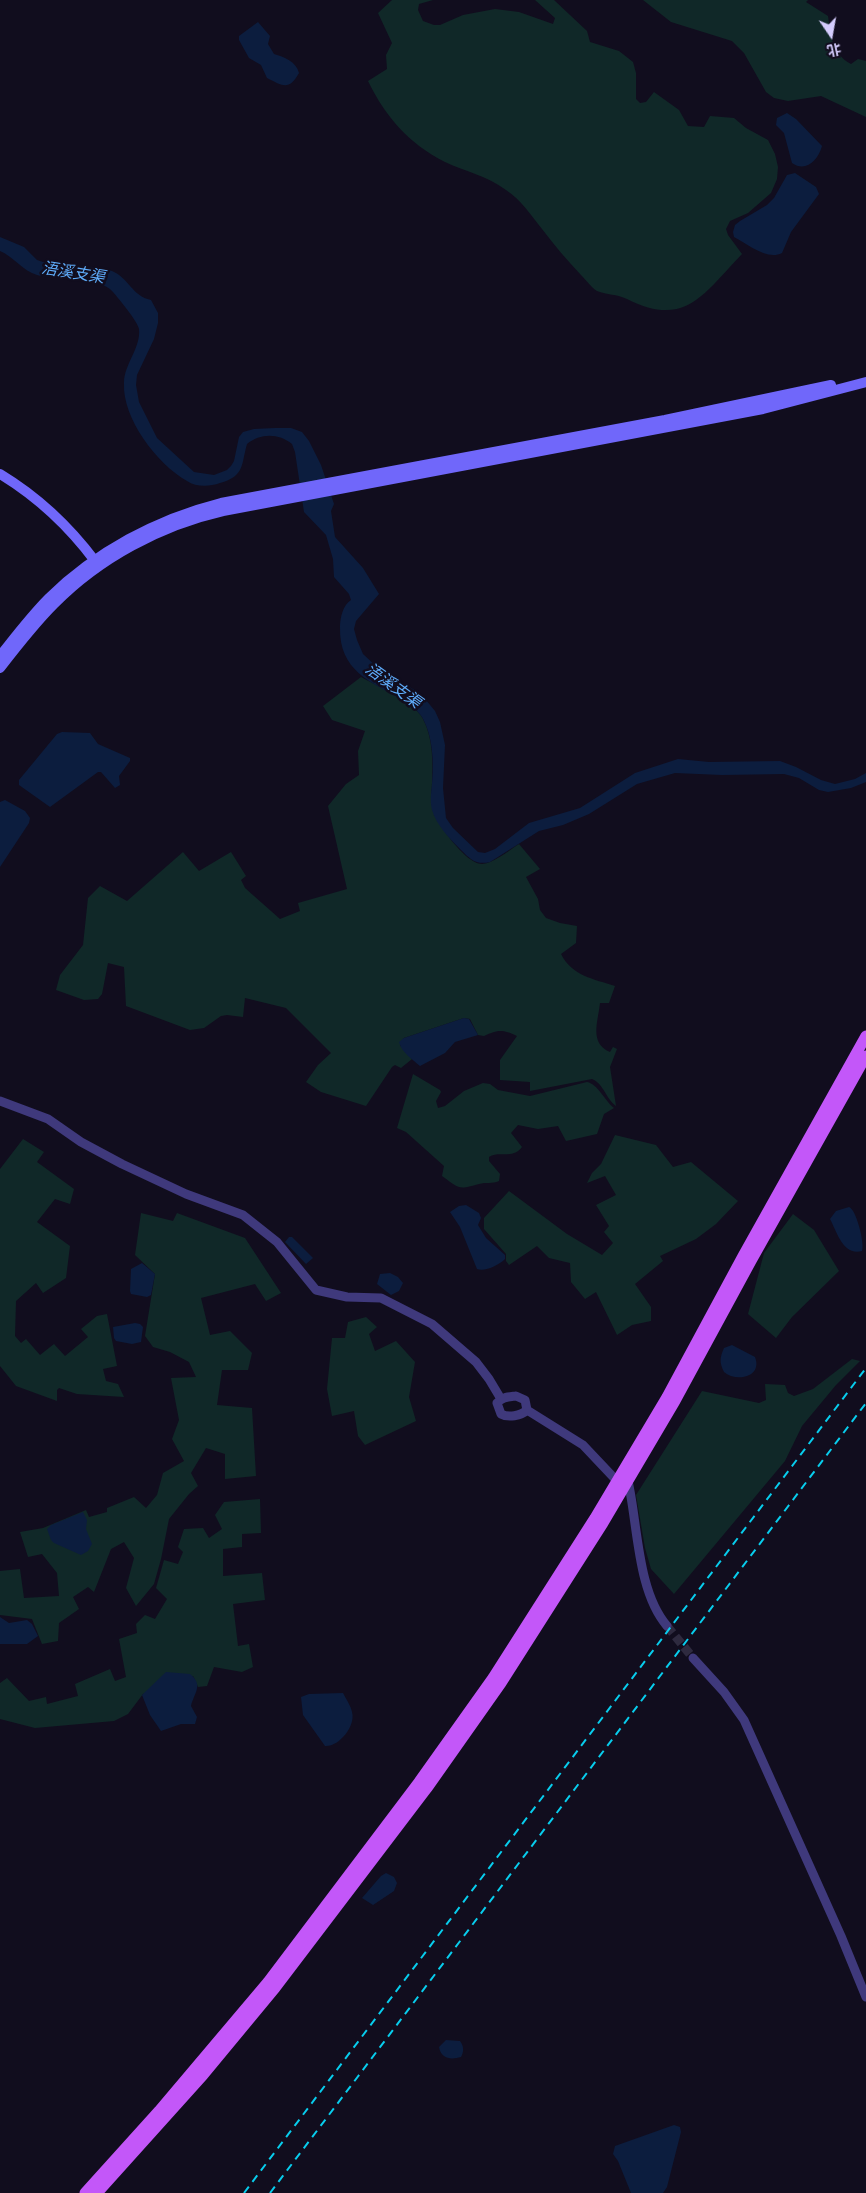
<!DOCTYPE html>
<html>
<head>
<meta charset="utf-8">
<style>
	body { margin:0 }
	#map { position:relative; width:866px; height:2193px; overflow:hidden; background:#110d1e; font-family:Cabin,"Noto Sans SC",sans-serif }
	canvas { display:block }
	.north { position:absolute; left:806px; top:10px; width:50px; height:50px; -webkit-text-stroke:4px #110d1e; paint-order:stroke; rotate:168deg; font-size:14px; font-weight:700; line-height:20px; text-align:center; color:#d4ccfd }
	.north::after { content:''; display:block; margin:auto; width:18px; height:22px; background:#d4ccfd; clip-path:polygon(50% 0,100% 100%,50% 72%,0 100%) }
</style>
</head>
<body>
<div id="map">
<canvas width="866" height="2193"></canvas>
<div class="north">北</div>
</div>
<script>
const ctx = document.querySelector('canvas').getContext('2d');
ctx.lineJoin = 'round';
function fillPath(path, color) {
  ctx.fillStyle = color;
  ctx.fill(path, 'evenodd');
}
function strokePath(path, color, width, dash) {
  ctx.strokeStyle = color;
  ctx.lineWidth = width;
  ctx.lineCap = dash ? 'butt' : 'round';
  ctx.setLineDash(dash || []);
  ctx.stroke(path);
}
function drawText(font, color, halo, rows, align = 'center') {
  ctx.font = font + ' Cabin,"Noto Sans SC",sans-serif';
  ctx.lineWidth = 5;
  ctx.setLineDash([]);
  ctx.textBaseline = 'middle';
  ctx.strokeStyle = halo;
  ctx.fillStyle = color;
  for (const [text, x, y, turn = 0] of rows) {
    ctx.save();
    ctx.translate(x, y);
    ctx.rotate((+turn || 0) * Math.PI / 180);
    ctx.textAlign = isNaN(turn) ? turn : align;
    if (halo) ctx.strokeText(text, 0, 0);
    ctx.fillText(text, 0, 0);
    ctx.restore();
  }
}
fillPath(new Path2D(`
	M 392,0 L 433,0 L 419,4 L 418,10 L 423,21 L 434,25 L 440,25 L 463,15 L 495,9 L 519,12 L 553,24 L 555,18 L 535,0 L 554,0 L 587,31 L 590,42 L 619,51 L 633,62 L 636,73 L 636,99 L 640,103 L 646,102 L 654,92 L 679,110 L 688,126 L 704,127 L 710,116 L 734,118 L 746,128 L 768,140 L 775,154 L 778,167 L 777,179 L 771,193 L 748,213 L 730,221 L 726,229 L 728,235 L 742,254 C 704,293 686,329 627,299 C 617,294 607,295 597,291 C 592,288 586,280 581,275 C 567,260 554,245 542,229 C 531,215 521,200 506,190 C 486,175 466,172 445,162 C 409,144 385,116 368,81 L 387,69 L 386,55 L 392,43 L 378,13 Z
	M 643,0 L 808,0 L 806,2 L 828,16 C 831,36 832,54 851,64 L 858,59 L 866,61 L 866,117 L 821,96 L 788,101 L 774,98 L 766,92 L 744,53 L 732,41 L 671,22 Z
	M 361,677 C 377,686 415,702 423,719 C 433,738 433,762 432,783 C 432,790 430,797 432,805 C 434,820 465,864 482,864 C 494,863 508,851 519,844 L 540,869 L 526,877 L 538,899 L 540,910 L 546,918 L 560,923 L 577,926 L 576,943 L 561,954 C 572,976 594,979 615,986 L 609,1003 L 600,1003 C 598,1022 589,1043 610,1052 L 613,1047 L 617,1049 L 610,1067 L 616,1106 C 606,1099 604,1084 592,1079 L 530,1091 L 530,1082 L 500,1080 L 500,1060 L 517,1036 C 502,1029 498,1030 484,1036 L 478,1035 L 470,1019 L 464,1018 L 404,1038 L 400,1045 L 412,1059 L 401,1068 L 395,1065 L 392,1067 L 366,1106 L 321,1092 L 306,1082 L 318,1065 L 331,1053 L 286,1008 L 245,998 L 243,1017 L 227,1015 L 221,1016 L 204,1028 L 190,1030 L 126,1006 L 124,967 L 108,963 L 102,994 L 98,999 L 84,1000 L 56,990 L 60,975 L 83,945 L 88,898 L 100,886 L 127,901 L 183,852 L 199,871 L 231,852 L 246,876 L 241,880 L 245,888 L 280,919 L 300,911 L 298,903 L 347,889 L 328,806 L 346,784 L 359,775 L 358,751 L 365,731 L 332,720 L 323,706 Z
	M 413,1074 L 440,1090 L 441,1092 L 436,1101 L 438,1108 L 445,1106 L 464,1091 L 483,1083 L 490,1084 L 498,1090 L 530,1096 L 587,1082 C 598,1084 605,1101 614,1108 L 604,1114 L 597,1134 L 566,1141 L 558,1126 L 538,1129 L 518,1125 L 511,1133 L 522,1147 C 512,1160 499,1150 489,1157 L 489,1161 L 500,1174 L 499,1181 C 492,1184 486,1182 479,1184 C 458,1190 460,1189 442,1176 L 444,1166 L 406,1132 L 397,1128 Z
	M 615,1135 L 656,1145 L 673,1167 L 691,1162 L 738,1201 L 716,1224 L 696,1239 L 660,1256 L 663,1261 L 635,1284 L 651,1307 L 651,1321 L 632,1325 L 617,1335 L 596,1292 L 585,1299 L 571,1282 L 570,1263 L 549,1258 L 537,1246 L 509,1265 L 506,1261 L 506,1254 L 484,1229 L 484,1218 L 509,1191 L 567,1234 L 602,1255 L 613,1243 L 604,1232 L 609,1226 L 596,1205 L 616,1195 L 605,1176 L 587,1183 L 592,1173 L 601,1164 Z
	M 23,1139 L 44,1152 L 37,1162 L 74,1189 L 70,1204 L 55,1199 L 37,1222 L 70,1246 L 66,1278 L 43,1293 L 36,1283 L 16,1301 L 15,1336 L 21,1343 L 26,1339 L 40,1355 L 54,1344 L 65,1356 L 88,1337 L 81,1329 L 97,1316 L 107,1314 L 117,1366 L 103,1369 L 106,1381 L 118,1384 L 124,1397 L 77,1394 L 59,1388 L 57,1390 L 57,1401 L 16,1386 L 0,1366 L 0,1169 Z
	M 141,1213 L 173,1221 L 177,1213 L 245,1238 L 281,1293 L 266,1301 L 255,1284 L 201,1298 L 210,1335 L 230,1331 L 252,1353 L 248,1370 L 222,1370 L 217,1405 L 252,1408 L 256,1476 L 225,1479 L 225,1454 L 206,1448 L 191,1473 L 198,1486 L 189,1494 L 169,1519 L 161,1559 L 154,1584 L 136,1606 L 126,1588 L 134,1558 L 124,1542 L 111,1549 L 94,1592 L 88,1587 L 73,1597 L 79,1609 L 59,1623 L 58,1641 L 42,1644 L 32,1619 L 0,1615 L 0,1571 L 20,1569 L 24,1598 L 59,1596 L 57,1573 L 42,1554 L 28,1557 L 20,1532 L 43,1528 L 86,1510 L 89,1517 L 107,1512 L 107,1508 L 134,1497 L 146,1508 L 157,1495 L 163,1473 L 184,1461 L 172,1439 L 179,1420 L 171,1378 L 196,1377 L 189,1362 L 170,1352 L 153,1347 L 145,1336 L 155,1274 L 135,1255 Z
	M 793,1214 L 814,1230 L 839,1271 L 792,1317 L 776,1338 L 748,1314 L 764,1253 Z
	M 366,1317 L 377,1327 L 369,1334 L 375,1351 L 396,1341 L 415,1362 L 409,1397 L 416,1421 L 365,1445 L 358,1436 L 354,1411 L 332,1416 L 327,1389 L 332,1338 L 345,1338 L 348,1322 Z
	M 852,1359 L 860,1361 L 836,1385 L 802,1426 L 785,1461 L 674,1594 L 651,1569 L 645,1548 L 636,1495 L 702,1391 L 759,1403 L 766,1400 L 765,1384 L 785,1385 L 788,1393 L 794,1396 L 813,1389 Z
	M 260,1499 L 261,1533 L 242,1534 L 242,1547 L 223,1549 L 223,1576 L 262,1573 L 265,1600 L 233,1604 L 238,1646 L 249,1644 L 253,1667 L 242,1672 L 214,1667 L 207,1686 L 198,1687 L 193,1676 L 143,1694 L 128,1714 L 114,1721 L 35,1728 L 0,1719 L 0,1683 L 7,1678 L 29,1701 L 46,1697 L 47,1704 L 78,1696 L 75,1684 L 110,1669 L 115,1681 L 126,1677 L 119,1639 L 137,1633 L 136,1624 L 145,1615 L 155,1619 L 167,1599 L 156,1588 L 164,1560 L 178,1564 L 183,1552 L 178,1547 L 184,1529 L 203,1528 L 209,1538 L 222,1529 L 215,1515 L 224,1502 Z`), '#102828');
fillPath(new Path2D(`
	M 258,22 L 270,36 L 268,44 L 274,54 C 284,57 296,61 299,73 C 289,91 283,86 267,78 L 261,65 L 249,58 L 239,40 L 239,36 Z
	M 787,113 L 796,119 L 822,146 C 818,160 806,173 792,163 L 784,133 L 776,125 L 777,118 Z
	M 795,173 L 816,187 L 819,194 L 791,232 L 782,253 C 767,261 748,244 734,237 L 733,232 L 735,225 L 740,221 L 767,205 L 774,198 L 787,175 Z
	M 0,237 L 24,247 L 37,260 L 43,262 C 64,267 94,265 112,271 C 129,278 132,296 151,300 L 158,313 L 158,323 L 154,339 L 137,375 L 136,385 L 139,402 L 157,438 L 194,472 L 214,475 L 227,470 L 231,466 L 234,461 L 239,437 L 243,432 L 254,429 L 275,428 L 291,428 L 302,432 L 309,441 L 321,465 L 334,504 L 331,511 L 335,537 L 363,568 L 379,594 L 356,621 L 354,629 L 357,640 L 363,654 L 377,667 L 421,694 L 435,711 L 440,722 L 445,745 L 443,788 L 446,818 L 453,828 L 478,852 L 485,853 L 495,849 L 529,823 L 580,808 L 635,773 L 678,759 L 709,762 L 780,761 L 796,767 L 821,780 L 835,784 L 855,779 L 866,773 L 866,782 L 851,788 L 828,792 L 819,790 L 799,778 L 784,774 L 722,775 L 675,773 L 637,784 L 589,814 L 563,825 L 539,831 L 490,862 C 476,865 471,860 461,850 C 451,840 436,825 432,810 C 430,801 431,793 432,784 C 434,763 433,736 422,717 C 417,709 409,705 402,700 C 370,681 339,671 340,627 C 340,618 343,605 351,600 L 349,594 L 334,577 L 333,559 L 326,535 L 304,512 L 295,452 L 292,444 C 279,433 260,433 247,444 C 241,465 245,476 220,483 C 209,487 196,487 187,481 C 157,464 122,418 124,383 C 124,364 141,348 139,329 C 138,322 119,299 113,292 C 99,275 58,281 37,275 C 23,271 14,257 0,251 Z
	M 62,732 L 90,733 L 98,744 L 130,758 L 130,761 L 119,776 L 120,785 L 115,788 L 101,772 L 98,772 L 50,807 L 19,785 L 19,780 L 57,734 Z
	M 5,800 L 25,811 L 30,818 L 29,823 L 0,867 L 0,802 Z
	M 464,1018 L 469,1019 L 478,1035 L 455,1042 L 445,1053 L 420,1066 C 412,1059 402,1053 399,1042 L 404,1038 Z
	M 466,1205 L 479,1213 L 481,1218 L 478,1225 L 486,1238 L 505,1255 L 505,1259 C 499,1265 485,1272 477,1269 L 460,1227 L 450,1212 L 459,1206 Z
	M 849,1207 C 856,1209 865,1243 862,1251 C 843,1256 837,1232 830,1219 L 836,1211 Z
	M 289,1237 L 292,1237 L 313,1258 L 306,1264 L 285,1242 Z
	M 142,1263 L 155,1274 L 151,1295 L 147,1297 L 131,1294 L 130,1291 L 131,1269 Z
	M 390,1273 L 398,1277 L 403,1283 L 399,1291 L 391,1295 L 377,1284 L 380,1274 Z
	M 135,1323 L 140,1324 L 143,1327 L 141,1342 L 132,1344 L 116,1341 L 114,1338 L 113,1327 Z
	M 732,1345 L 755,1357 C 763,1378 735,1382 724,1372 C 719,1362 720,1357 724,1348 Z
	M 83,1512 L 87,1520 L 86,1529 L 92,1544 L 88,1551 L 81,1555 L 54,1543 L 51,1540 L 47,1529 L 51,1525 Z
	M 0,1617 L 9,1623 L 27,1620 L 32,1624 L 38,1636 L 27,1644 L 0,1644 Z
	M 166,1672 L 190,1674 C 204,1685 194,1693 191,1706 L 197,1717 L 195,1724 L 181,1724 L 161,1731 L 150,1715 L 142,1695 Z
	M 343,1693 C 346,1699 351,1706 352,1712 C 356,1726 339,1747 325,1746 L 303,1715 L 301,1697 L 309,1694 Z
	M 386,1873 L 394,1877 L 397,1883 L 394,1891 L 373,1905 L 362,1898 L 381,1876 Z
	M 446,2040 L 460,2041 C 464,2046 464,2052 461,2057 C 451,2060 441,2059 439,2047 Z
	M 674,2125 L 680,2127 L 681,2132 L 667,2187 L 663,2193 L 631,2193 L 618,2161 L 613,2154 L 615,2146 Z`), '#0c1d3e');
strokePath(new Path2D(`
	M 667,1626 L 693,1658`), '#2e2a3f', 9, [9, 4.5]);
strokePath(new Path2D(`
	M 0,1101 L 48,1119 L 81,1142 L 122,1164 L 186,1194 L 243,1215 L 277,1242 L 316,1290 L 347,1297 L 381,1298 L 432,1324 L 476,1362 L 489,1379 L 501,1399
	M 516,1396 L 525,1400 L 527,1410 C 521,1416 508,1418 501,1414 L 497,1403 C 502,1397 508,1397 516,1396 Z
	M 527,1410 L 583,1445 L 617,1481
	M 628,1481 C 638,1525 637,1591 667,1626
	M 693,1658 L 724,1692 L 744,1720 L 841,1936 L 866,1997`), '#3f397c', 9);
strokePath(new Path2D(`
	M 0,474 C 38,497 68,525 95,561
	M 0,656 C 16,636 31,616 49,598 C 96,552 157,519 221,503 L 665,420 L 831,385
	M 0,668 C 17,646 34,624 54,604 C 99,558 161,525 223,511 L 763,409 L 866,382`), '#7067fa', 10);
strokePath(new Path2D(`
	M 85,2193 L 159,2111 L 268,1982 L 419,1782 L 493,1678 L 595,1518 L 667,1397 L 743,1256 L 866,1036
	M 97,2193 L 203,2075 L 275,1988 L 427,1788 L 501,1683 L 603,1523 L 675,1401 L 751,1261 L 866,1056`), '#c357f9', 11);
strokePath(new Path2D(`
	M 244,2193 L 866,1368
	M 270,2193 L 866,1403`), '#08cded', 2, [8, 6]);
drawText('italic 16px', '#5eabf9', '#110d1e', [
	["浯溪支渠",73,273,9],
	["浯溪支渠",393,686,36]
]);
</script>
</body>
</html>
